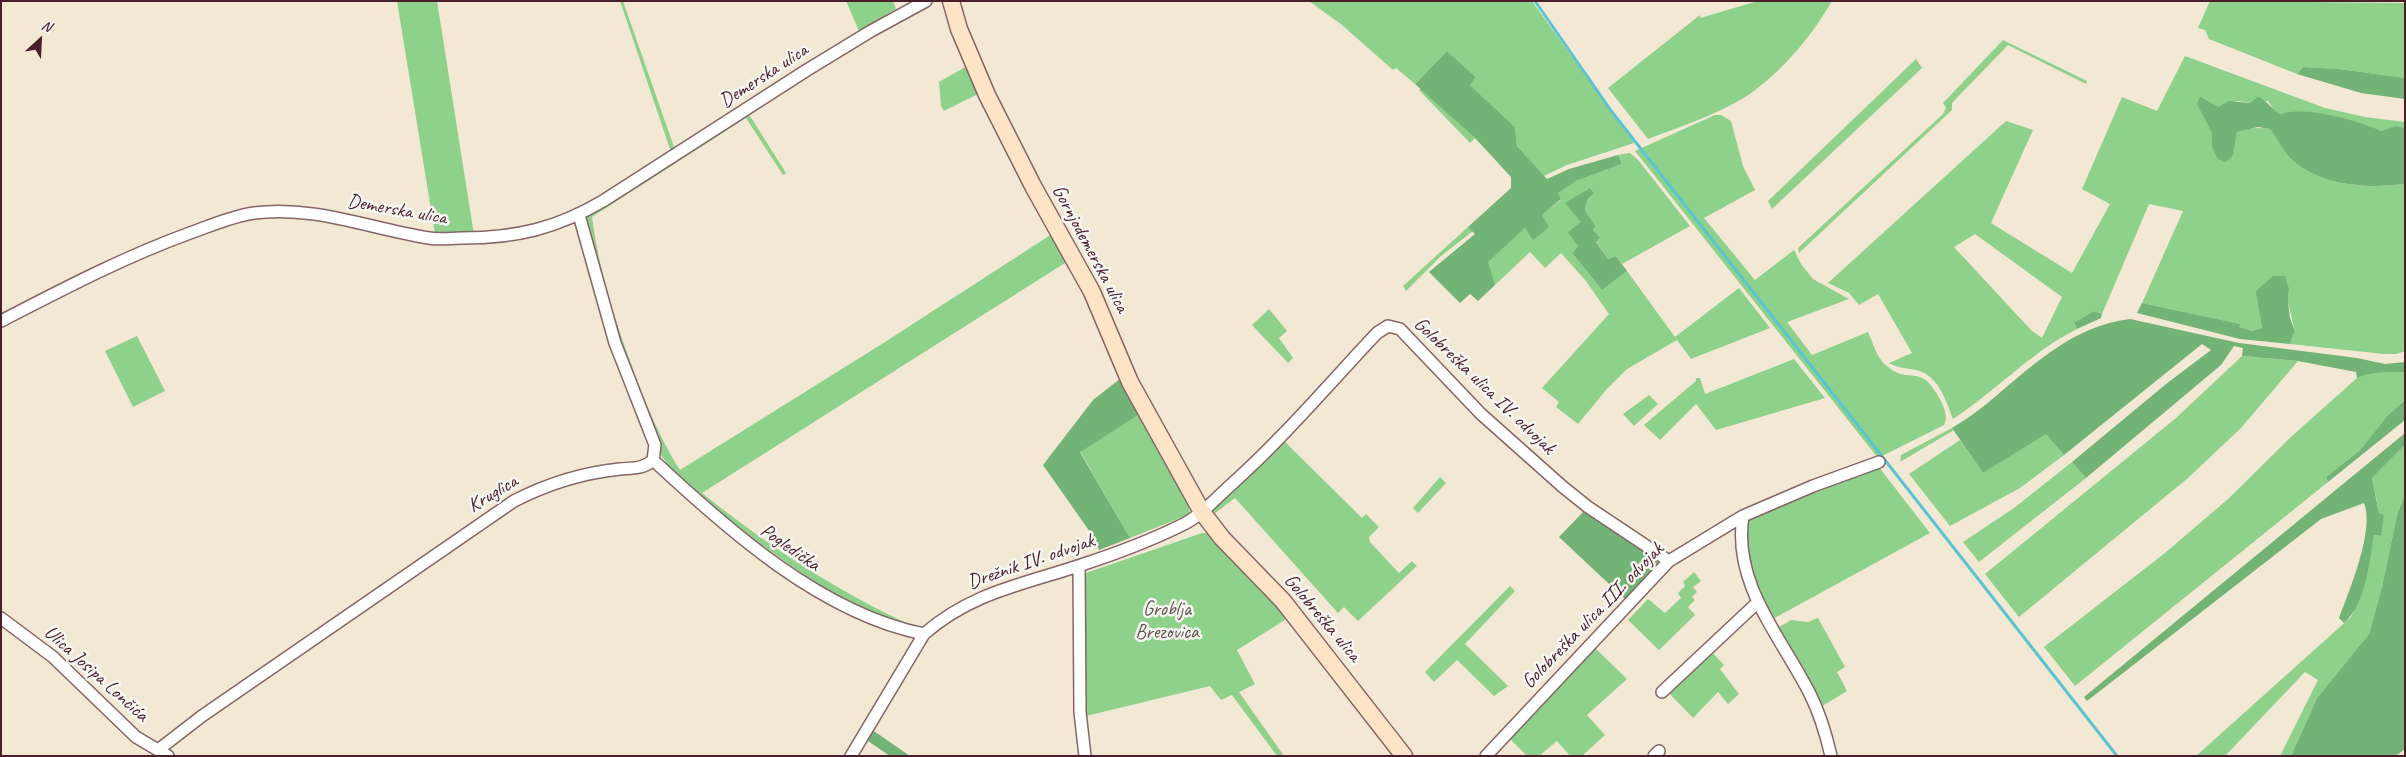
<!DOCTYPE html>
<html>
<head>
<meta charset="utf-8">
<style>
	body { margin:0 }
	#map { position:relative; width:2406px; height:757px; overflow:hidden; background:#f3e8d4; font-family:Caveat,sans-serif }
	canvas { display:block }
	.frame { position:absolute; inset:0; border:2px solid #4a1f2b; pointer-events:none }
	.north { position:absolute; left:15px; top:15px; width:50px; height:50px; -webkit-text-stroke:4px #f6f6f2; paint-order:stroke; rotate:25deg; font-size:14px; font-weight:700; line-height:20px; text-align:center; color:#4a1f2b }
	.north::after { content:''; display:block; margin:auto; width:18px; height:22px; background:#4a1f2b; clip-path:polygon(50% 0,100% 100%,50% 72%,0 100%) }
</style>
</head>
<body>
<div id="map">
<canvas width="2406" height="757"></canvas>
<div class="frame"></div>
<div class="north">N</div>
</div>
<script>
const ctx = document.querySelector('canvas').getContext('2d');
ctx.lineJoin = 'round';
function fillPath(path, color) {
  ctx.fillStyle = color;
  ctx.fill(path, 'evenodd');
}
function strokePath(path, color, width, dash) {
  ctx.strokeStyle = color;
  ctx.lineWidth = width;
  ctx.lineCap = dash ? 'butt' : 'round';
  ctx.setLineDash(dash || []);
  ctx.stroke(path);
}
function drawText(font, color, halo, rows, align = 'center') {
  ctx.font = font + ' Caveat,sans-serif';
  ctx.lineWidth = 5;
  ctx.setLineDash([]);
  ctx.textBaseline = 'middle';
  ctx.strokeStyle = halo;
  ctx.fillStyle = color;
  for (const [text, x, y, turn = 0] of rows) {
    ctx.save();
    ctx.translate(x, y);
    ctx.rotate((+turn || 0) * Math.PI / 180);
    ctx.textAlign = isNaN(turn) ? turn : align;
    if (halo) ctx.strokeText(text, 0, 0);
    ctx.fillText(text, 0, 0);
    ctx.restore();
  }
}
fillPath(new Path2D(`
	M 397,1 L 437,1 L 474,235 L 435,234 Z
	M 620,1 L 623,1 L 675,150 L 671,152 Z
	M 846,1 L 893,1 L 896,9 L 887,14 L 888,16 L 859,31 Z
	M 1309,1 L 1532,1 L 1634,143 L 1567,165 L 1544,176 L 1517,146 L 1515,127 L 1470,85 L 1476,77 L 1447,51 L 1415,84 L 1396,68 L 1393,70 L 1342,25 Z
	M 1758,1 L 1832,1 C 1812,35 1787,66 1755,90 C 1728,111 1680,127 1648,139 L 1608,88 L 1700,15 L 1700,18 Z
	M 2210,1 L 2405,3 L 2405,78 L 2339,69 L 2303,67 L 2297,74 L 2209,39 L 2205,30 L 2198,28 Z
	M 2003,40 L 2087,81 L 2086,84 L 2008,45 L 1952,103 L 1952,110 L 1799,253 L 1798,248 L 1943,114 L 1946,108 L 1943,103 Z
	M 2185,56 L 2325,108 L 2365,117 L 2405,122 L 2405,128 L 2395,126 L 2382,131 C 2362,122 2300,105 2281,114 L 2275,111 L 2268,101 L 2250,103 L 2237,101 L 2219,107 L 2198,104 L 2213,133 L 2212,146 L 2235,140 L 2237,132 C 2249,128 2258,127 2270,129 C 2277,138 2283,149 2290,158 C 2318,186 2368,189 2405,184 L 2405,351 L 2397,354 L 2384,354 L 2290,344 L 2295,331 L 2288,303 L 2289,289 L 2259,308 L 2262,328 L 2254,331 L 2239,327 L 2239,324 L 2142,303 L 2183,211 L 2149,204 L 2102,314 L 2094,311 L 2074,324 L 2077,329 C 2031,352 1996,391 1953,419 C 1946,400 1938,375 1916,370 C 1906,368 1898,368 1889,363 L 1912,353 L 1878,294 L 1859,305 L 1849,293 L 1828,283 L 2006,121 L 2033,130 L 1991,223 L 2072,273 L 2110,204 L 2082,189 L 2122,97 L 2157,111 ZM 1975,234 L 2062,297 L 2042,338 L 2031,330 L 1954,247 Z
	M 1916,59 L 1922,68 L 1772,209 L 1768,201 Z
	M 967,66 L 980,93 L 944,111 L 941,106 L 939,82 Z
	M 1421,88 L 1475,138 L 1470,143 L 1419,90 Z
	M 745,115 L 750,116 L 786,173 L 783,175 L 746,118 L 592,217 C 599,271 614,318 633,369 C 646,404 660,439 680,470 L 885,342 L 1052,234 L 1068,261 L 702,493 C 766,544 834,590 909,624 L 907,628 L 839,599 L 733,525 L 674,474 L 661,455 L 618,343 L 587,229 L 586,217 Z
	M 1715,115 L 1721,115 L 1731,121 L 1743,166 L 1755,190 L 1704,218 L 1755,280 L 1794,250 L 1801,264 L 1813,279 L 1849,299 L 1787,322 L 1812,355 L 1868,332 C 1873,343 1877,359 1887,366 C 1911,387 1920,359 1942,403 C 1945,411 1948,418 1944,425 L 1878,458 L 1635,151 Z
	M 1630,153 L 1639,161 L 1690,226 L 1622,264 L 1616,256 L 1608,259 L 1596,241 L 1600,239 L 1593,230 L 1596,227 L 1585,210 L 1587,202 L 1594,193 L 1590,188 L 1578,246 L 1572,253 L 1602,290 L 1627,271 L 1675,337 L 1739,288 L 1770,328 L 1691,359 L 1677,340 L 1627,369 L 1606,390 L 1578,424 L 1556,407 L 1559,402 L 1542,388 L 1609,314 L 1586,281 L 1561,253 L 1545,268 L 1530,252 L 1495,285 L 1487,262 L 1525,228 L 1549,227 L 1541,215 L 1561,200 L 1557,193 L 1576,181 L 1622,164 L 1618,155 Z
	M 1468,227 L 1473,231 L 1441,256 L 1406,291 L 1403,286 Z
	M 1269,309 L 1287,331 L 1279,338 L 1293,358 L 1288,363 L 1252,325 Z
	M 137,336 L 165,391 L 133,407 L 105,351 Z
	M 2242,356 L 2298,361 L 2241,428 L 2188,478 L 2019,617 L 1985,574 L 2176,418 Z
	M 1794,359 L 1825,398 L 1716,430 L 1696,404 L 1660,440 L 1644,425 L 1696,381 L 1696,378 L 1700,378 L 1705,394 Z
	M 2384,371 L 2405,372 L 2405,400 L 2388,415 L 2359,451 L 2326,477 L 2328,482 L 2075,686 L 2044,647 L 2165,553 L 2228,499 L 2292,436 L 2357,378 L 2365,374 Z
	M 1649,395 L 1658,404 L 1634,426 L 1623,414 Z
	M 1140,414 L 1190,504 L 1189,513 L 1185,516 L 1130,538 L 1080,451 Z
	M 1952,428 L 1954,430 L 1900,462 L 1901,455 Z
	M 2046,433 L 2064,455 L 2020,488 L 1950,526 L 1909,474 L 1960,440 L 1983,473 Z
	M 1283,440 L 1362,518 L 1366,514 L 1379,527 L 1369,537 L 1370,542 L 1399,573 L 1412,561 L 1417,566 L 1358,621 L 1344,607 L 1338,613 L 1235,498 L 1214,514 L 1210,509 Z
	M 2405,445 L 2405,494 L 2397,515 L 2382,587 L 2369,634 L 2317,698 L 2291,756 L 2280,756 L 2318,680 L 2305,672 L 2225,756 L 2196,756 L 2351,617 L 2363,589 L 2374,535 L 2381,536 L 2378,506 L 2372,478 Z
	M 2072,462 L 2086,478 L 1979,562 L 1963,542 L 2014,508 Z
	M 1878,466 L 1930,533 L 1771,620 L 1750,569 L 1745,520 L 1754,514 Z
	M 1440,477 L 1446,483 L 1418,513 L 1413,508 Z
	M 1202,533 L 1207,533 L 1288,618 L 1237,650 L 1255,684 L 1239,692 L 1284,756 L 1277,756 L 1232,695 L 1221,700 L 1210,686 L 1086,716 L 1086,573 Z
	M 1694,572 L 1701,581 L 1693,587 L 1697,592 L 1692,597 L 1695,600 L 1688,607 L 1695,615 L 1659,650 L 1628,620 L 1648,599 L 1665,613 L 1681,598 L 1678,593 L 1685,586 L 1683,582 Z
	M 1510,586 L 1515,591 L 1465,644 L 1508,686 L 1494,696 L 1457,660 L 1434,682 L 1425,672 Z
	M 1818,618 L 1845,667 L 1837,672 L 1847,691 L 1819,708 L 1776,629 L 1791,620 L 1808,622 Z
	M 1593,646 L 1627,679 L 1587,715 L 1605,735 L 1582,756 L 1570,756 L 1557,741 L 1539,756 L 1527,756 L 1508,737 Z
	M 1710,650 L 1724,665 L 1720,669 L 1739,694 L 1728,704 L 1718,692 L 1693,718 L 1667,691 Z`), '#8ed18a');
fillPath(new Path2D(`
	M 1447,51 L 1476,77 L 1470,85 L 1515,127 L 1517,146 L 1547,179 L 1569,169 L 1618,155 L 1622,164 L 1576,181 L 1558,193 L 1561,199 L 1542,215 L 1549,227 L 1533,240 L 1525,228 L 1488,262 L 1495,285 L 1478,301 L 1470,294 L 1460,303 L 1429,272 L 1475,234 L 1468,227 L 1511,188 L 1511,177 L 1475,138 L 1415,84 Z
	M 2303,67 L 2339,69 L 2405,78 L 2405,99 L 2361,93 L 2297,74 Z
	M 2200,97 L 2219,107 L 2228,101 L 2250,103 L 2258,97 C 2268,101 2272,110 2281,114 C 2301,105 2361,121 2381,131 L 2395,126 L 2405,128 L 2405,184 C 2368,189 2318,186 2290,158 C 2283,150 2277,138 2270,129 L 2258,127 L 2237,132 L 2233,155 L 2226,162 L 2218,159 L 2212,146 L 2212,133 L 2197,104 Z
	M 1590,188 L 1594,193 L 1587,201 L 1585,210 L 1596,227 L 1593,230 L 1600,238 L 1596,242 L 1608,259 L 1616,256 L 1627,271 L 1602,290 L 1572,253 L 1578,246 L 1568,232 L 1581,222 L 1565,203 Z
	M 2273,276 L 2285,276 L 2289,289 L 2288,303 L 2290,318 L 2295,331 L 2290,344 L 2240,339 L 2137,313 L 2142,303 L 2240,324 L 2239,327 L 2253,331 L 2262,328 L 2256,291 Z
	M 2094,311 L 2102,314 L 2101,318 L 2077,329 L 2074,323 Z
	M 2130,319 L 2239,343 L 2357,358 L 2385,364 L 2405,362 L 2405,372 C 2388,372 2372,371 2357,378 L 2356,372 L 2298,361 L 2242,356 L 2243,348 L 2234,346 L 2221,365 L 2086,478 L 2072,462 L 2166,384 L 2211,350 L 2202,344 L 2064,455 L 2046,434 L 1983,473 L 1952,428 C 1963,421 1974,414 1984,406 C 2028,370 2070,326 2130,319 Z
	M 1121,378 L 1140,414 L 1080,452 L 1130,538 L 1099,550 L 1090,532 L 1043,465 L 1093,400 Z
	M 2405,400 L 2405,420 L 2328,482 L 2326,477 L 2359,451 L 2388,415 Z
	M 2405,433 L 2405,445 L 2372,478 L 2379,513 L 2384,515 L 2381,536 L 2374,535 C 2369,562 2366,604 2344,623 L 2339,618 C 2349,591 2375,530 2364,503 L 2321,519 L 2087,701 L 2084,697 Z
	M 2405,494 L 2405,749 L 2396,756 L 2291,756 L 2317,698 L 2369,634 L 2382,587 L 2397,515 Z
	M 1586,509 L 1659,559 L 1656,569 L 1625,599 L 1559,537 Z
	M 871,729 L 910,756 L 890,756 L 865,739 Z`), '#72b376');
strokePath(new Path2D(`
	M 1535,1 L 1612,112 L 2117,756`), '#59c5d2', 3);
const street = new Path2D(`
	M 1,321 C 63,289 124,257 190,233 C 210,226 232,216 254,213 C 314,205 371,229 429,238 C 440,240 452,238 463,238 C 517,238 557,228 603,201 L 807,70 L 871,31 L 926,1
	M 653,460 C 728,530 822,614 924,634
	M 1743,516 C 1732,584 1782,638 1810,694 C 1820,714 1826,734 1831,756
	M 1079,566 L 1080,712 L 1085,756
	M 1,618 L 53,657 L 136,737 L 168,756
	M 1662,692 L 1758,602
	M 158,750 L 202,716 L 514,501 C 549,483 581,473 620,469 C 632,468 644,469 653,460 L 655,445 L 615,343 L 579,215
	M 851,756 L 924,634 C 971,593 1021,585 1078,566 C 1112,555 1152,540 1184,524 C 1202,515 1217,497 1233,483 C 1285,436 1329,384 1377,333 L 1388,326 L 1400,329 L 1481,414 L 1563,487 L 1588,507 L 1669,561
	M 1486,756 L 1669,561 L 1743,516 L 1813,486 L 1879,462
	M 1654,756 L 1659,751`);
const secondary = new Path2D(`
	M 951,1 L 959,29 L 987,95 L 1033,186 L 1092,292 L 1130,382 L 1202,512 L 1222,538 L 1283,601 L 1404,756`);
strokePath(street, '#856566', 14);
strokePath(secondary, '#856566', 19);
strokePath(street, '#fff', 11);
strokePath(secondary, '#fee4c6', 16);
drawText('20px', '#4a1f2b', '#f6f6f2', [
	["Demerska ulica",764,76,-33],
	["Demerska ulica",397,210,10],
	["Gornjodemerska ulica",1090,249,62],
	["Golobreška ulica IV. odvojak",1484,386,44],
	["Kruglica",493,494,-31],
	["Pogledička",790,548,35],
	["Drežnik IV. odvojak",1031,562,-19],
	["Golobreška ulica III. odvojak",1593,616,-46],
	["Golobreška ulica",1322,618,50],
	["Ulica Josipa Lončića",96,674,42]
]);
drawText('20px', '#5e5448', '#f6f6f2', [
	["Groblja",1167,610],
	["Brezovica",1167,633]
]);
</script>
</body>
</html>
